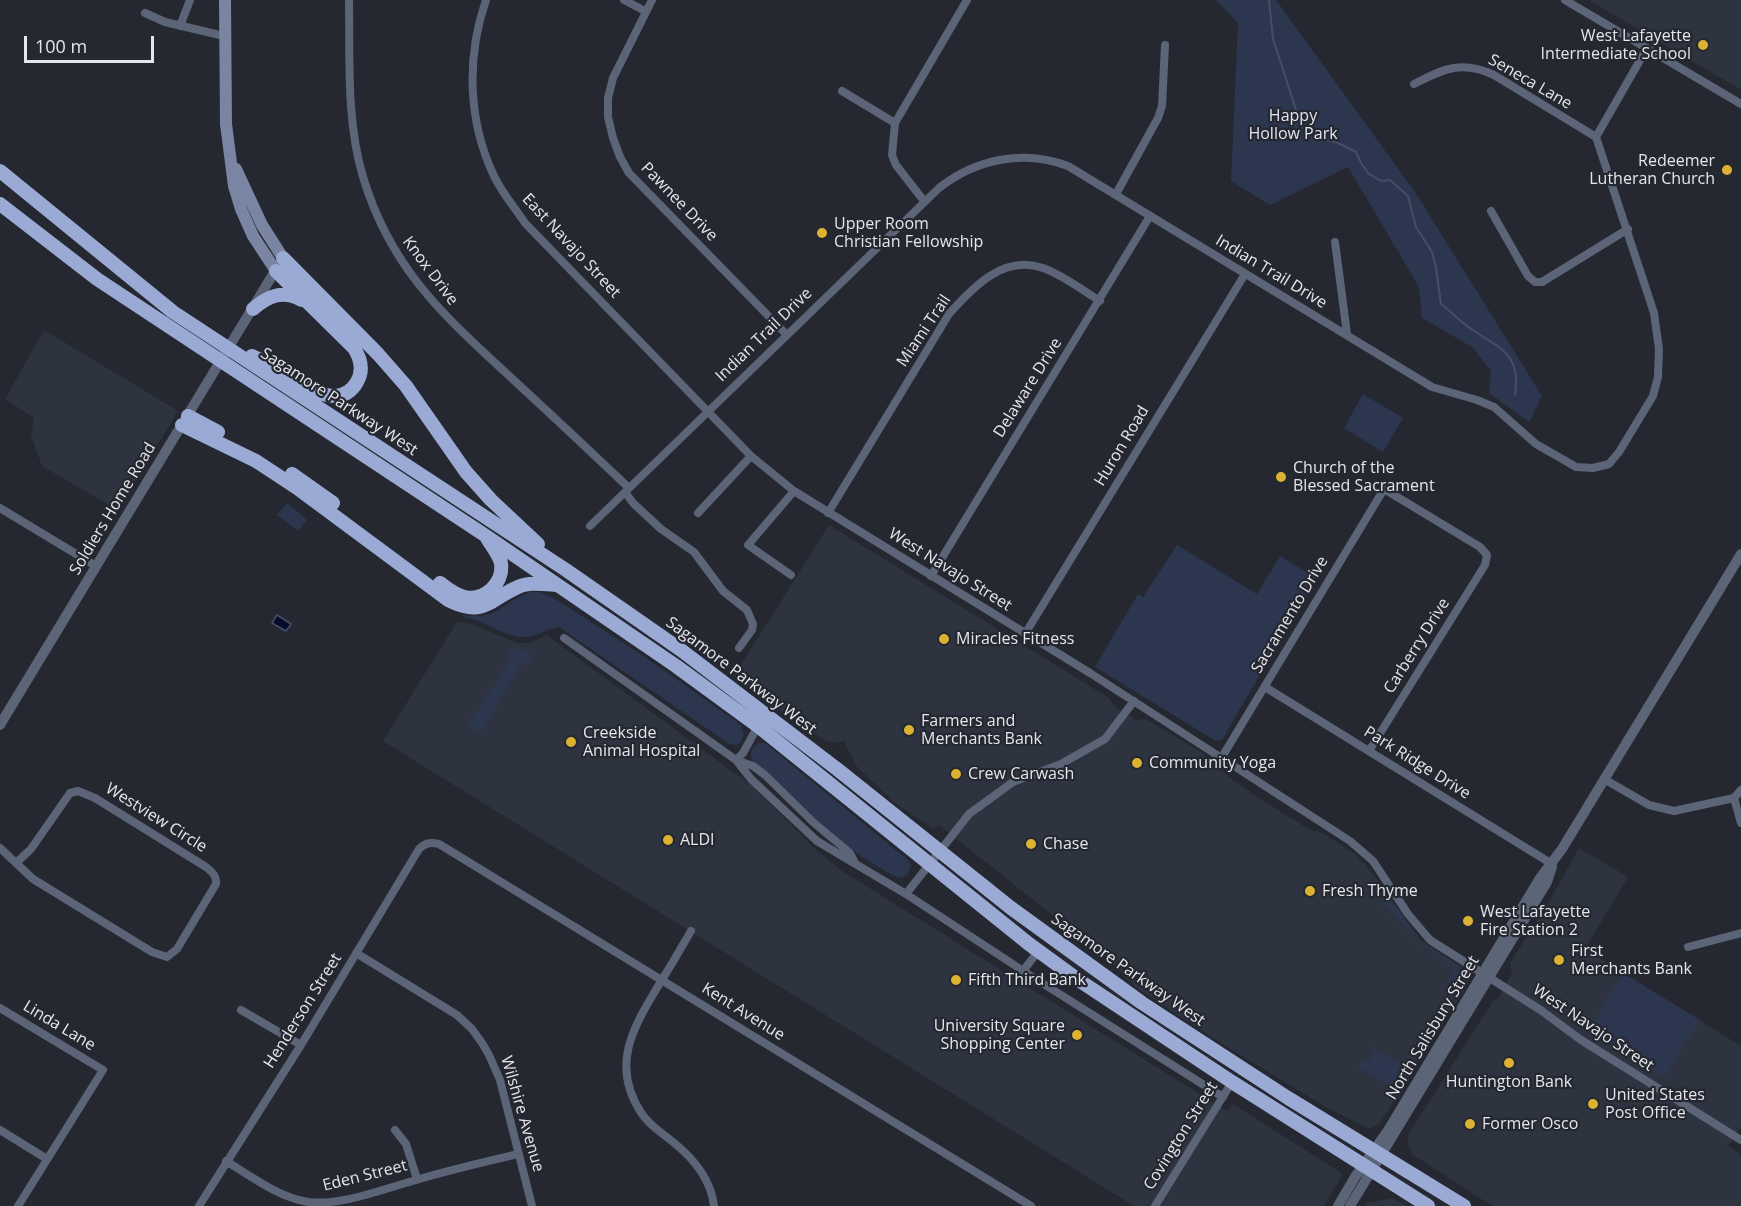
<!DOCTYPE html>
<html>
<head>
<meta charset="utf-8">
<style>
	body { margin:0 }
	#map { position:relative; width:1741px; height:1206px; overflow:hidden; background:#252830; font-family:"Open Sans",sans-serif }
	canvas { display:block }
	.scale { position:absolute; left:24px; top:36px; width:130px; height:27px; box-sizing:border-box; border:3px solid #e4e6eb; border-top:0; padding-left:8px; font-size:18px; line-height:21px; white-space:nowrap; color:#e4e6eb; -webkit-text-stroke:4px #252830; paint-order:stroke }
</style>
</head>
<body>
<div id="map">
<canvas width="1741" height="1206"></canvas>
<div class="scale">100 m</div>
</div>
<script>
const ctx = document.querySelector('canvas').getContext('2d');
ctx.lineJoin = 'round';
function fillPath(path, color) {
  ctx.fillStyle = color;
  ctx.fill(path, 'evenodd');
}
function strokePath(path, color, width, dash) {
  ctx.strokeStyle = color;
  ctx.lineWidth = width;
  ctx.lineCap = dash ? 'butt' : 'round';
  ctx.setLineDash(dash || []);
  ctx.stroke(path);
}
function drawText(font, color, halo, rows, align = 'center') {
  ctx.font = font + ' "Open Sans",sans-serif';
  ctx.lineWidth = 4.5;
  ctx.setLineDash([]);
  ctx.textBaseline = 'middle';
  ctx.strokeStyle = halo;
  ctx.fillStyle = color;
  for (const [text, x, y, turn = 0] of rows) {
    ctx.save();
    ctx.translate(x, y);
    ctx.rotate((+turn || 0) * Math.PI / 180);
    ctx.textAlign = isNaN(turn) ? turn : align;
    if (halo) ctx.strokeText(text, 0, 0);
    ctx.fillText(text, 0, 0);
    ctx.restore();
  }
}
fillPath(new Path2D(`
	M 1589,0 L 1741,0 L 1741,90 Z
	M 44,330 L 178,411 L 118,510 L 42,466 L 31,435 L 34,418 L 5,399 Z
	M 829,525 L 1109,698 L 1113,705 L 1136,720 L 1145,719 L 1201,752 L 1230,778 L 1260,799 L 1312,831 L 1318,831 L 1329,837 L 1356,855 L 1366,865 L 1421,940 L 1461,967 L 1467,975 L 1468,984 L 1380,1123 L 1369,1129 L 1324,1106 L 1213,1038 L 1135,987 L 1109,960 L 939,825 L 933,829 L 894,802 L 857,767 L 844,741 L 836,743 L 826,741 L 784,714 L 734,676 Z
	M 457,622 L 469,623 L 517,643 L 529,643 L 547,635 L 752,786 L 813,847 L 842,871 L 1227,1111 L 1233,1104 L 1343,1174 L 1324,1206 L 1134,1206 L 383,741 Z
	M 1579,848 L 1628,877 L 1585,949 L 1741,1046 L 1741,1126 L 1728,1146 L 1741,1154 L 1741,1206 L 1492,1206 L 1412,1154 L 1408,1145 L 1408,1135 L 1493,1001 L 1498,998 L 1512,973 L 1510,963 L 1550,900 Z
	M 1393,1198 L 1407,1206 L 1366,1206 L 1367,1203 Z`), '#2e3340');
fillPath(new Path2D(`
	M 1216,0 L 1276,0 L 1415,192 L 1542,396 L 1529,422 L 1489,393 L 1491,371 L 1472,347 L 1422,318 L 1419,287 L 1348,167 L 1270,205 L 1231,181 L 1238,23 Z
	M 1363,394 L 1403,418 L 1383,452 L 1344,428 Z
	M 287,503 L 307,520 L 298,531 L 277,515 Z
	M 1177,545 L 1257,594 L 1280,556 L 1316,578 L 1222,740 L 1216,741 L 1095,667 L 1138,594 L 1143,597 Z
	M 531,592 L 540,592 L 554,598 L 639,653 L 699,695 L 741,725 L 744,734 L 741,742 L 736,745 L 728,743 L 559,627 C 547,629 535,638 522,637 C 502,636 484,620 463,617 L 462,615 C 502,620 499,603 531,592 Z
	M 511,648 L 526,650 L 532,654 L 533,662 L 527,664 L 522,662 L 481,732 C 475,731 471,729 469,723 L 511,660 L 505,654 L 506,651 Z
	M 759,743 L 765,743 L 908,860 L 911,865 L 908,874 L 902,878 C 893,877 886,871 878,867 C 832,839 794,799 754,763 C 748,755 751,748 759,743 Z
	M 1388,901 C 1401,909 1410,931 1421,942 C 1434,954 1453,959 1464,972 L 1425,947 L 1381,902 Z
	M 1453,967 L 1462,976 L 1462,985 L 1417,1060 L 1410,1056 L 1409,1052 L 1421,1048 L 1458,987 L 1457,983 L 1450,985 L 1448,981 Z
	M 1623,973 L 1700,1020 L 1664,1077 L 1588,1031 Z
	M 1371,1046 L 1411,1071 L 1399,1091 L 1358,1067 L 1364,1058 L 1369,1061 L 1373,1055 L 1368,1051 Z`), '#2d364f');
const water = new Path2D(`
	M 277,615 L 291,624 L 286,631 L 272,623 Z`);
fillPath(water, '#050b2d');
strokePath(water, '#484d66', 1.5);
strokePath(new Path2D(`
	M 1269,0 L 1273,39 L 1301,125 L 1318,137 L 1338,143 L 1356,152 L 1361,163 L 1369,174 L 1381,181 L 1390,180 L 1408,196 L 1416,227 L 1432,252 L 1436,268 L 1441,304 C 1450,310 1457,319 1466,325 C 1495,348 1522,349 1515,395`), '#484d66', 2);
strokePath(new Path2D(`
	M 349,0 C 350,58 346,120 363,177 C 392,273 448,319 519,385 C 556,419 592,453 629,488
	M 486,0 C 466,58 468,121 494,176 C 502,193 515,208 525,223 L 751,456 L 794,491 L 1090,673 L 1350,841 L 1373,861 L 1408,914 L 1430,940 L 1542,1011 L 1581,1040 L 1741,1140
	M 624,0 L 645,11
	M 652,0 L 613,78 L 608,98 L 608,117 L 613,138 L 620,157 L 629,173 L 786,334
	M 1565,0 L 1741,104
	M 145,13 L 165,22 L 224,36
	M 180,26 L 190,0
	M 1414,84 C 1443,69 1461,60 1494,75 L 1596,137
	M 842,91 L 895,123
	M 1116,194 L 1158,118 L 1162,106 L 1165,45
	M 924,201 L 896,165 L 892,155 L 895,123 L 967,0
	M 1491,211 L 1528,276 L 1535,282 L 1542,282 L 1628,229
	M 1335,242 L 1347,334
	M 625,492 L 633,503 L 661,529 L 694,552 L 723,591 L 747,610 L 753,624 L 752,630 L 739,648
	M 0,508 L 96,566
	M 698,513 L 751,456
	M 828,513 L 949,314 C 973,287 1004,254 1043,268 C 1063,275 1082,290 1100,301
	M 590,526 L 939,188 C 976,159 1024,149 1068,166 L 1432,387 L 1477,400 L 1494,407 L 1536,444 L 1576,467 L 1593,468 L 1609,464 L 1619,452 L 1653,396 L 1658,377 L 1659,349 L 1654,313 L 1596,137 L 1647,48
	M 791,575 L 748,545 L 794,491
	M 931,576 L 1150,216
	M 1025,634 L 1245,274
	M 564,638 L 736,760 L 753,766 L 765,775 L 814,823 L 850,853 L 855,863
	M 1265,687 L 1552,864
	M 1222,757 L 1384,489 L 1480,547 L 1487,555 L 1485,565 L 1369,751
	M 736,760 L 751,779 L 817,841 L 906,894 L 1031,976 L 1223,1097
	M 736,760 L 743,753 L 758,726
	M 1604,779 L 1649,805 L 1674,811 L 1734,798 L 1741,790
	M 1734,798 L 1741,823
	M 0,848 L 33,879 L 152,952 L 167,957 L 177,949 L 216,884 C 217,876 212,872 206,867 L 95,798 L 78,791 L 70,793 L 31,849 L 16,863
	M 906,894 L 969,814 L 1013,782 L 1061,764 L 1105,739 L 1134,701
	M 691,931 C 681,948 671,966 660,983 C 634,1026 609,1065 642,1114 C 650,1126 662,1133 673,1142 C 693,1158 711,1179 714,1206
	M 1688,947 L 1741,933
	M 356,953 L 457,1015 L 472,1029 L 482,1043 L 489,1055 L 500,1080 L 532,1206
	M 1023,971 L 1039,950
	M 0,1008 L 103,1070 L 18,1206
	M 241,1010 L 301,1045
	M 0,1130 L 47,1159
	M 395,1130 L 406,1144 L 417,1179
	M 226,1161 C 252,1177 278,1197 308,1202 C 342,1206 383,1189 416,1180 C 449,1170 484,1162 518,1154
	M 199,1206 L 301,1045 L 419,849 C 425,843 430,842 439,844 L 1031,1206
	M 1155,1206 L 1232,1082`), '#5c6477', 8);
strokePath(new Path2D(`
	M 0,725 L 278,266
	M 1338,1206 L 1355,1177 L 1387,1132 L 1540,878 L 1562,849 L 1741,554
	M 1350,1206 L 1547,882 L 1552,867`), '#5c6477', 10);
strokePath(new Path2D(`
	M 225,0 L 226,124 L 234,186 L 241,209 L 253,236 L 276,271
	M 236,169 L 262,225 L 283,258`), '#7985a3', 12);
strokePath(new Path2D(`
	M 0,171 L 173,312 L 566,570 L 681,650 L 837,769 L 1011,908 L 1142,1003 L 1288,1098 L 1464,1206
	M 0,204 L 97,279 L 486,536 L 676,666 L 758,726 L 1029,944 L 1077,979 L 1232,1082 L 1428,1206
	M 283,258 L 378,354 L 406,386 L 466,472 L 491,500 L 538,544
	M 253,309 C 269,295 283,290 302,300
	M 252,356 C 260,360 269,363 277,368 C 298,381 338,415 357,382 C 364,370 361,359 354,348 L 276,271
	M 188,416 L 218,432
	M 182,425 L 256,461 L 297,488 L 448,600 C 484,618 488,600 518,587 C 529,582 543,584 556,585
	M 292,474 L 333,503
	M 440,583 C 447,588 455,595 465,597 C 484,601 504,584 501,563 C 499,555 491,545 487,538`), '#9aaad4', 14);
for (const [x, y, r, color] of [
	[1703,45,6,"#dcb233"],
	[1727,170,6,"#dcb233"],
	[822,233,6,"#dcb233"],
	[1281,477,6,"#dcb233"],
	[944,639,6,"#dcb233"],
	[909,730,6,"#dcb233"],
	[571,742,6,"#dcb233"],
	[1137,763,6,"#dcb233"],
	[956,774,6,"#dcb233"],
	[668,840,6,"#dcb233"],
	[1031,844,6,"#dcb233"],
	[1310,891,6,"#dcb233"],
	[1468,921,6,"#dcb233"],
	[1559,960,6,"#dcb233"],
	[956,980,6,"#dcb233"],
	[1077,1035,6,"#dcb233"],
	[1509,1063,6,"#dcb233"],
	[1593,1104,6,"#dcb233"],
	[1470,1124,6,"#dcb233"]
]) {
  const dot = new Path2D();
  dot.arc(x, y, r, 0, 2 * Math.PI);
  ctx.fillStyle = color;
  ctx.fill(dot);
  strokePath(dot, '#252830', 2);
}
drawText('16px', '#e4e6eb', '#252830', [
	["West Lafayette",1691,36,"right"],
	["Intermediate School",1691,54,"right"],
	["Redeemer",1715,161,"right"],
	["Lutheran Church",1715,179,"right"],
	["Upper Room",834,224],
	["Christian Fellowship",834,242],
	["Church of the",1293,468],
	["Blessed Sacrament",1293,486],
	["Miracles Fitness",956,639],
	["Farmers and",921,721],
	["Merchants Bank",921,739],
	["Creekside",583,733],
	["Animal Hospital",583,751],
	["Community Yoga",1149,763],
	["Crew Carwash",968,774],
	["ALDI",680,840],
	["Chase",1043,844],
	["Fresh Thyme",1322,891],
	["West Lafayette",1480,912],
	["Fire Station 2",1480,930],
	["First",1571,951],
	["Merchants Bank",1571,969],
	["Fifth Third Bank",968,980],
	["University Square",1065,1026,"right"],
	["Shopping Center",1065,1044,"right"],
	["Huntington Bank",1509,1082,"center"],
	["United States",1605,1095],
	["Post Office",1605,1113],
	["Former Osco",1482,1124]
], 'left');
drawText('16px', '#e4e6eb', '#252830', [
	["Seneca Lane",1530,82,30],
	["Pawnee Drive",679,202,46],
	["East Navajo Street",571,246,47],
	["Knox Drive",430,271,53],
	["Indian Trail Drive",1271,272,31],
	["Miami Trail",924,331,-56],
	["Indian Trail Drive",764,335,-44],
	["Delaware Drive",1028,388,-58],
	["Sagamore Parkway West",339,402,33],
	["Huron Road",1122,446,-59],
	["Soldiers Home Road",113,509,-59],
	["West Navajo Street",950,570,32],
	["Sacramento Drive",1290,615,-59],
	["Carberry Drive",1417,646,-58],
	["Sagamore Parkway West",741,676,37],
	["Park Ridge Drive",1417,763,32],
	["Westview Circle",156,818,32],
	["Sagamore Parkway West",1128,970,35],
	["Henderson Street",303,1011,-58],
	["Kent Avenue",743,1012,32],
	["Linda Lane",59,1026,31],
	["North Salisbury Street",1433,1028,-59],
	["West Navajo Street",1593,1028,34],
	["Wilshire Avenue",522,1114,74],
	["Covington Street",1181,1136,-58],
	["Eden Street",365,1176,-14]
]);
drawText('16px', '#dee4f2', '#252830', [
	["Happy",1293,116],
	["Hollow Park",1293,134]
]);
</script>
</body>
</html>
